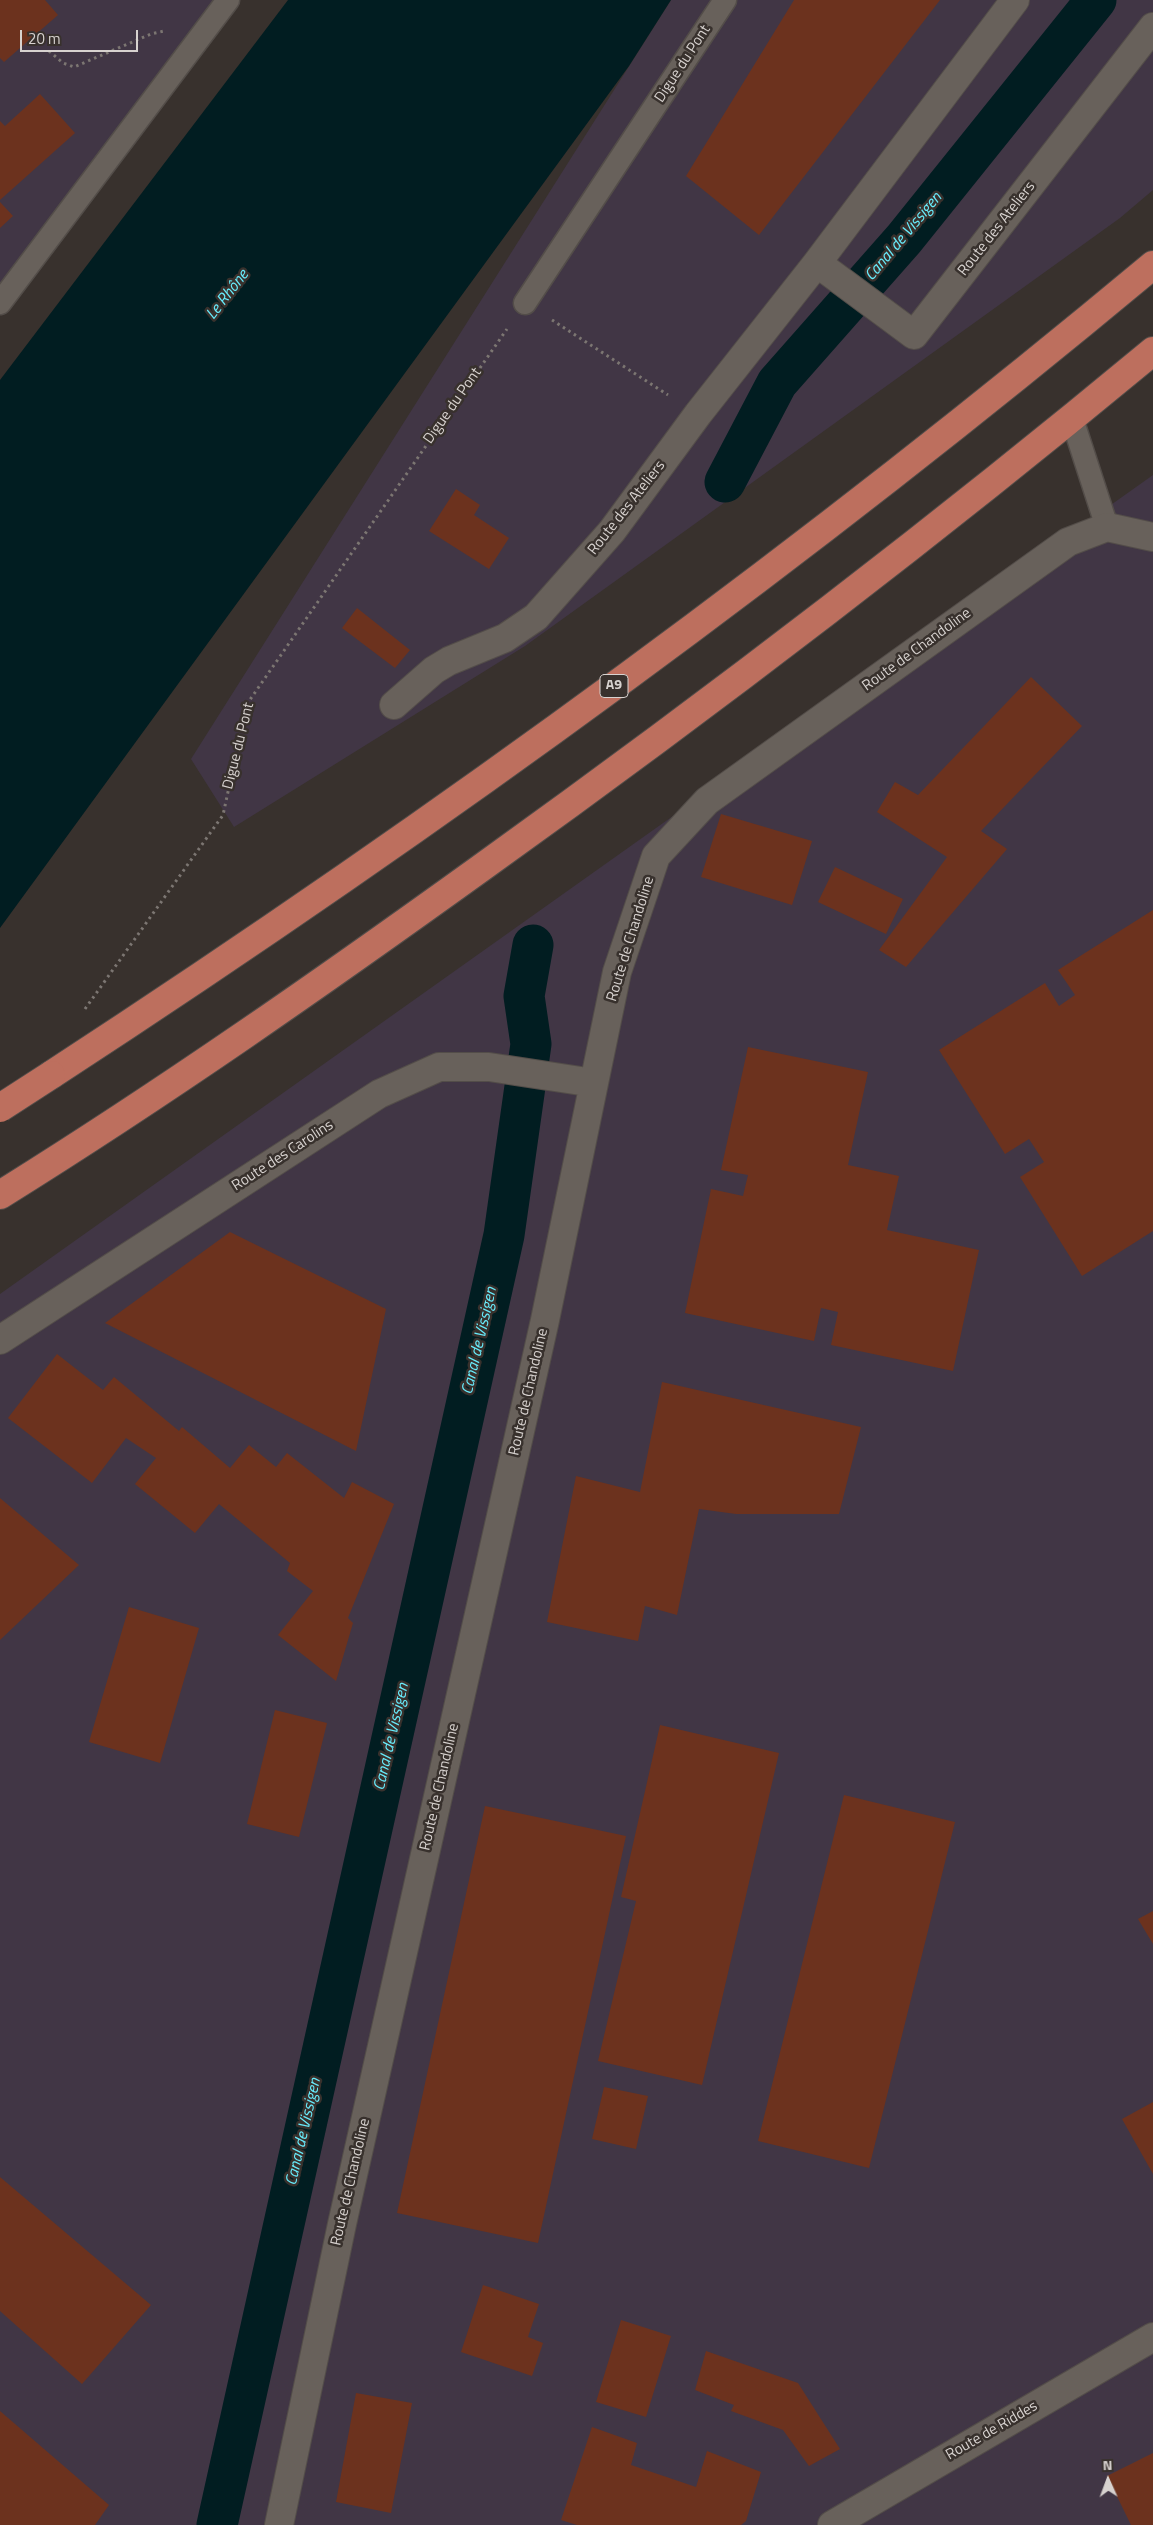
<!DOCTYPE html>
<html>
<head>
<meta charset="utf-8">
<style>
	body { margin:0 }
	#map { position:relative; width:1153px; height:2525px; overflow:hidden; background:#38312d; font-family:"Titillium Web",sans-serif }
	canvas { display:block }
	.north { position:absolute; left:1083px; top:2455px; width:50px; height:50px; -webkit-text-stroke:4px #38312d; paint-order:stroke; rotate:358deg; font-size:14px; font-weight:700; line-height:20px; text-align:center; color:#d7d2cf }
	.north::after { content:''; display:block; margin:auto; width:18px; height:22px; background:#d7d2cf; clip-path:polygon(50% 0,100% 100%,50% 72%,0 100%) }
	.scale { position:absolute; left:20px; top:30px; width:118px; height:22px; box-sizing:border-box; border:2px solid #d7d2cf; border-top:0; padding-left:6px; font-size:15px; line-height:18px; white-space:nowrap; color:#d7d2cf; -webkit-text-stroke:4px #38312d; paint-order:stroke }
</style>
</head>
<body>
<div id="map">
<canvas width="1153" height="2525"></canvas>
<div class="north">N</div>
<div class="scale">20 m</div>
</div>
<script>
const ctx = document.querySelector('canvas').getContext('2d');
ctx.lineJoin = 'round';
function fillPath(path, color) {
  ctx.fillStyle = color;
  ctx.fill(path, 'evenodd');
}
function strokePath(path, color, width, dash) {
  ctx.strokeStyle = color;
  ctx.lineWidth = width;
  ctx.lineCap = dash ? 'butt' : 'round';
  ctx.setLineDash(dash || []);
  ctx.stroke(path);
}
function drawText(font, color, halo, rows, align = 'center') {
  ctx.font = font + ' "Titillium Web",sans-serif';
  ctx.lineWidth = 5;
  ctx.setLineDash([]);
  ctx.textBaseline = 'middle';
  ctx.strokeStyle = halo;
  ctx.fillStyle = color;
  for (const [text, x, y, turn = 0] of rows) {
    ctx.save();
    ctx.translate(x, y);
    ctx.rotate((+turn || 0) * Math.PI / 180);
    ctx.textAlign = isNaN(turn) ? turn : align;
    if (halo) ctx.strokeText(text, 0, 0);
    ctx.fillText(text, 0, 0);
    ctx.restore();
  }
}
fillPath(new Path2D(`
	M 0,0 L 228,0 L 0,303 Z
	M 671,0 L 1153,0 L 1153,190 L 1120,218 L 525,646 L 234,827 L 191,759 Z
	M 1153,475 L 1153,2525 L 0,2525 L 0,1294 Z`), '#413645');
fillPath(new Path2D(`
	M 288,0 L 671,0 L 629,66 L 0,928 L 0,380 Z`), '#011d21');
strokePath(new Path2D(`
	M 725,482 L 777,383 L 904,239 L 1096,0
	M 217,2525 L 504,1235 L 531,1044 L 524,996 L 533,945`), '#011d21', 41);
fillPath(new Path2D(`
	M 0,0 L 45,0 L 58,15 L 4,62 L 0,58 Z
	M 794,0 L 940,0 L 759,235 L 686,176 Z
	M 40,94 L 75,133 L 0,200 L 0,121 L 5,126 Z
	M 0,202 L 13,216 L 0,228 Z
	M 456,489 L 480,505 L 474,515 L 509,538 L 489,569 L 429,531 Z
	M 357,608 L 410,650 L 395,668 L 342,628 Z
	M 1031,677 L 1082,726 L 981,831 L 1007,849 L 906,967 L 879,950 L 947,857 L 877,812 L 895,782 L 918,795 Z
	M 721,814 L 812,841 L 792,905 L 701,877 Z
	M 835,867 L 903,899 L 886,934 L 818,902 Z
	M 1153,910 L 1153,1231 L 1082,1276 L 1020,1177 L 1044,1162 L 1029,1139 L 1005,1154 L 939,1050 L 1045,983 L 1059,1006 L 1075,995 L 1058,970 Z
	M 748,1047 L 868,1072 L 848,1165 L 899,1176 L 887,1230 L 979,1250 L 953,1371 L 831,1345 L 838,1312 L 821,1308 L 814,1341 L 685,1313 L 711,1189 L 743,1196 L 748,1175 L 721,1170 Z
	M 230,1232 L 386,1309 L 356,1451 L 105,1323 Z
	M 57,1354 L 103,1390 L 114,1377 L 179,1431 L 182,1427 L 230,1468 L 249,1445 L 276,1467 L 287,1453 L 344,1498 L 352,1482 L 394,1504 L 348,1618 L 353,1623 L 336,1681 L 278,1635 L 313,1591 L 287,1571 L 290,1563 L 219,1504 L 195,1533 L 135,1484 L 156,1458 L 126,1438 L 92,1483 L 8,1418 Z
	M 662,1382 L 861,1427 L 839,1514 L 736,1514 L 699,1509 L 677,1615 L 645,1606 L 638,1641 L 547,1622 L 576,1476 L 640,1492 Z
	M 0,1498 L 79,1565 L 0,1640 Z
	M 129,1607 L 199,1628 L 160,1763 L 89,1742 Z
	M 275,1710 L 327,1723 L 299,1837 L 247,1824 Z
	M 660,1725 L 779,1753 L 702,2085 L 598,2061 L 636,1901 L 621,1897 Z
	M 844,1795 L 955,1822 L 869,2168 L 758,2141 Z
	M 485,1806 L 626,1836 L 538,2243 L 397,2213 Z
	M 1153,1911 L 1153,1944 L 1138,1919 Z
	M 604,2087 L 648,2096 L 636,2149 L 592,2139 Z
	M 1153,2102 L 1153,2174 L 1122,2119 Z
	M 0,2177 L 151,2305 L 82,2384 L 0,2311 Z
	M 483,2285 L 539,2304 L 528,2337 L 543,2343 L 532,2376 L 461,2352 Z
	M 621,2320 L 671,2336 L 646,2417 L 596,2402 Z
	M 706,2351 L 798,2383 L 840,2449 L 809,2466 L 783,2430 L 731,2411 L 734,2405 L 695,2390 Z
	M 356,2393 L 412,2403 L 391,2513 L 336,2502 Z
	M 0,2411 L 109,2505 L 95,2525 L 0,2525 Z
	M 592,2427 L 637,2443 L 631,2465 L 696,2487 L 707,2451 L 761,2472 L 746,2521 L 741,2525 L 577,2525 L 561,2520 Z
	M 1153,2453 L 1153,2525 L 1131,2525 L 1107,2476 Z`), '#6c321e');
const lane = new Path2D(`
	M 0,303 L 228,0
	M 525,303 L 725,0
	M 1072,419 L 1107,527`);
const street = new Path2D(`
	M 817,263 L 914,335 L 1153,27
	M 394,705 L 434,670 L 449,661 L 505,638 L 536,617 L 612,531 L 698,414 L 817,263 L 1015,0
	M 0,1340 L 379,1094 L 439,1067 L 489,1067 L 594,1083
	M 279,2525 L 342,2224 L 545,1320 L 617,972 L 656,856 L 707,801 L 1068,542 L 1107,527 L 1153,537`);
const secondary = new Path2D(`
	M 832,2525 L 1153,2337`);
const highway = new Path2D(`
	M 51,1075 C 433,826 803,557 1153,265
	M 0,1195 C 164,1093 324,981 481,868 C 711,703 935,532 1153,351`);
strokePath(lane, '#534d49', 25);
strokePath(street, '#534d49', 30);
strokePath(secondary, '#534d49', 30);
strokePath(highway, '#534d49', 30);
strokePath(new Path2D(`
	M 49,51 L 63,63 L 74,67 L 151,34 L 164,31
	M 552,320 L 668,395
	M 85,1009 L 223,815 L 247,704 L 507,329`), '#7c7672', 3, [2.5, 4]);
strokePath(lane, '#68615b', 22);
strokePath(street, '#68615b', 28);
strokePath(secondary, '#68615b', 28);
strokePath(highway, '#bd6f5e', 28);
const highwayBridge = new Path2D(`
	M 0,1108 L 51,1075`);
strokePath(highwayBridge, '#534d49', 30, []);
strokePath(highwayBridge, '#bd6f5e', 28);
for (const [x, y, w] of [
	[614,686,28]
]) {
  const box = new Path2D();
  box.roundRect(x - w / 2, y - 11.5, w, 23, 4);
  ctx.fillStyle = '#38312d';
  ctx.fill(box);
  strokePath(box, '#d7d2cf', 1);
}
drawText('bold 14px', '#d7d2cf', null, [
	["A9",614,686]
]);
drawText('15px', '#d7d2cf', '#38312d', [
	["Digue du Pont",683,64,-57],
	["Route des Ateliers",997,229,-52],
	["Digue du Pont",453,406,-55],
	["Route des Ateliers",627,508,-52],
	["Route de Chandoline",917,650,-36],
	["Digue du Pont",239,746,-76],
	["Route de Chandoline",631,939,-73],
	["Route des Carolins",283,1156,-33],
	["Route de Chandoline",529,1392,-77],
	["Route de Chandoline",440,1787,-77],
	["Route de Chandoline",351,2182,-77],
	["Route de Riddes",992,2431,-30]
]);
drawText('italic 16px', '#68eefe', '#38312d', [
	["Canal de Vissigen",904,237,-50],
	["Le Rhône",228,295,-52],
	["Canal de Vissigen",480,1341,-77],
	["Canal de Vissigen",392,1737,-77],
	["Canal de Vissigen",304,2132,-77]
]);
</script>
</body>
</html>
